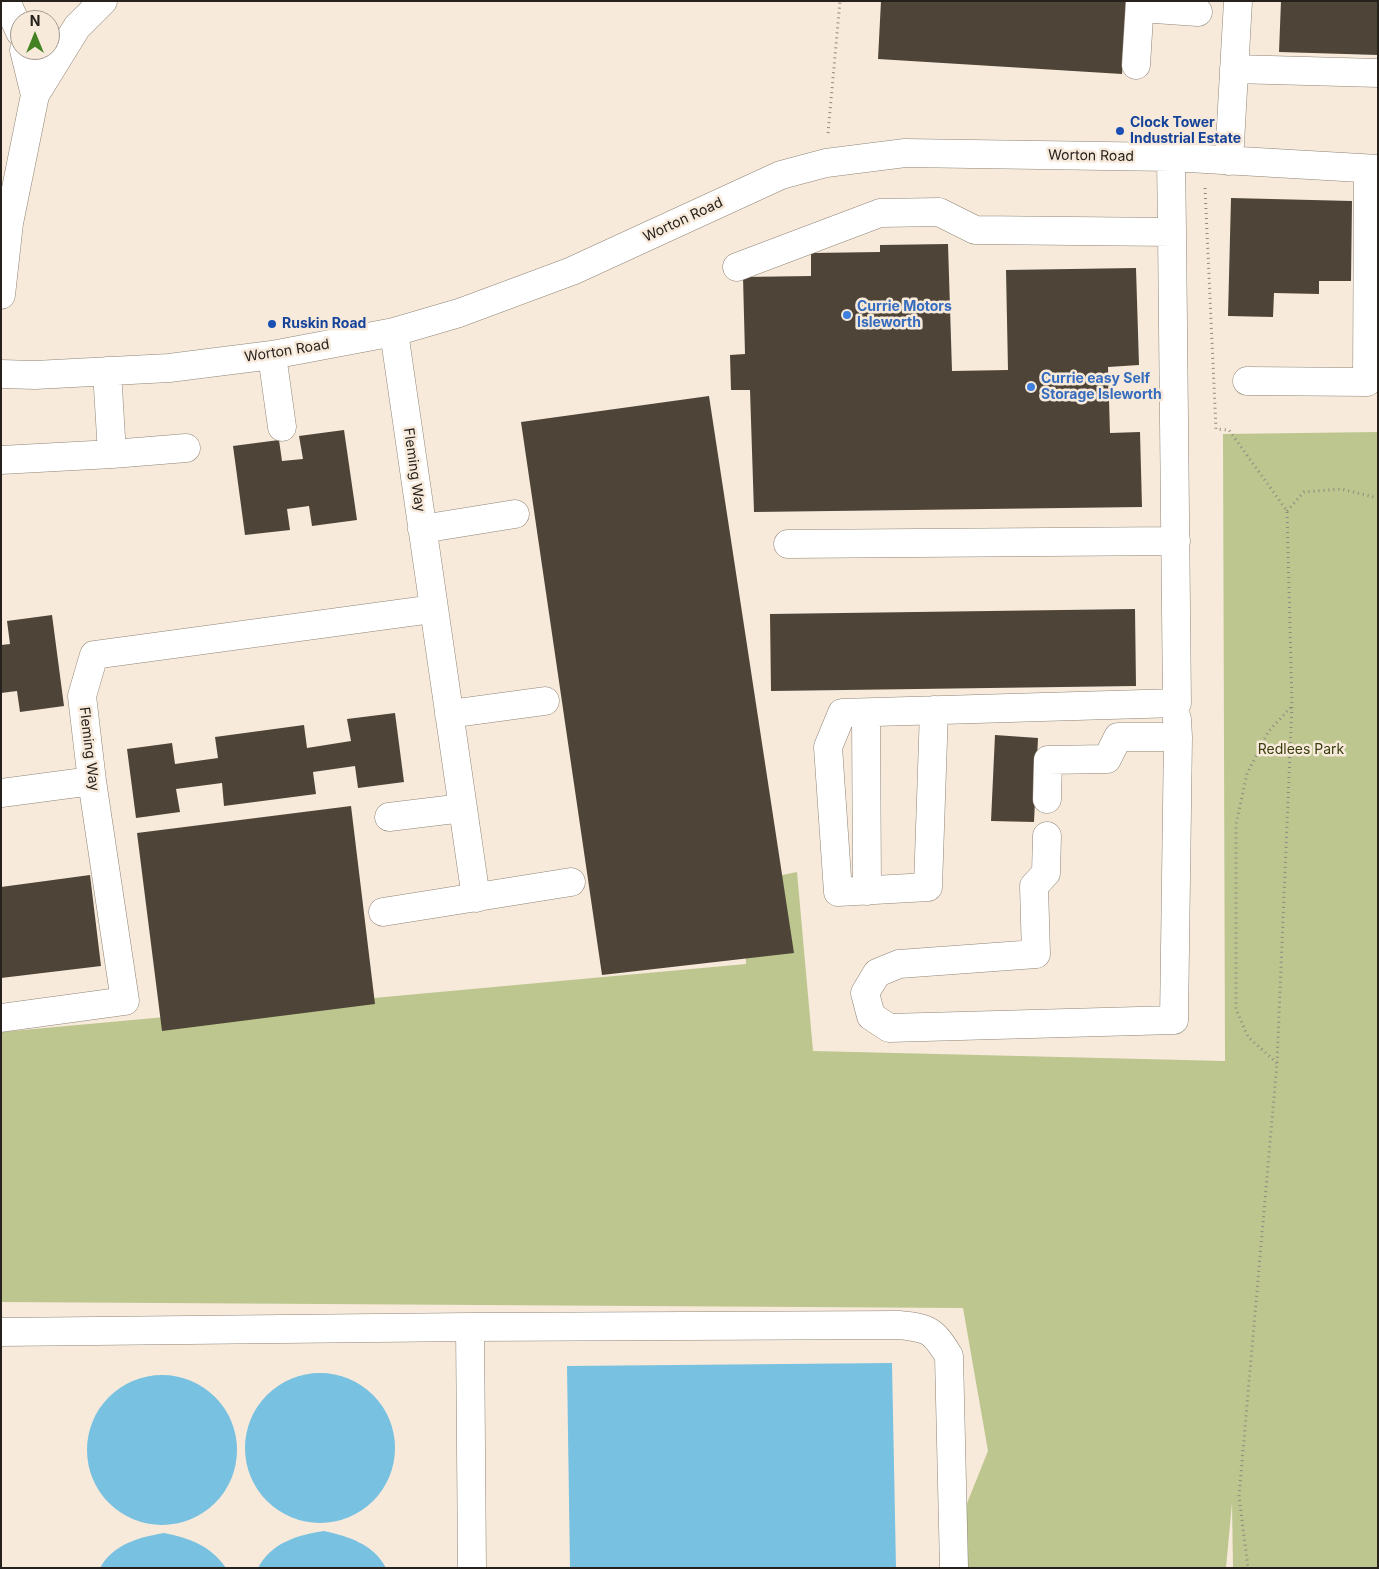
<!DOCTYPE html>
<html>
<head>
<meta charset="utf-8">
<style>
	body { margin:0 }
	#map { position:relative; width:1379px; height:1569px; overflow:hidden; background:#f7eadb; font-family:Inter,sans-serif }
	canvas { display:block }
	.frame { position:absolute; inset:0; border:2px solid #26211c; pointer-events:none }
	.north { position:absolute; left:10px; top:10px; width:50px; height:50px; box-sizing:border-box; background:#f7eadb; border:1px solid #a39a8f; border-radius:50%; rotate:0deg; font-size:14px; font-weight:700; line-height:20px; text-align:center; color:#26211c }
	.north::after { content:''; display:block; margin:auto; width:18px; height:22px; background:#428223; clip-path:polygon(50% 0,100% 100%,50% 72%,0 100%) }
</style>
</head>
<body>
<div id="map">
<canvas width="1379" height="1569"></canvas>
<div class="frame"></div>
<div class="north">N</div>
</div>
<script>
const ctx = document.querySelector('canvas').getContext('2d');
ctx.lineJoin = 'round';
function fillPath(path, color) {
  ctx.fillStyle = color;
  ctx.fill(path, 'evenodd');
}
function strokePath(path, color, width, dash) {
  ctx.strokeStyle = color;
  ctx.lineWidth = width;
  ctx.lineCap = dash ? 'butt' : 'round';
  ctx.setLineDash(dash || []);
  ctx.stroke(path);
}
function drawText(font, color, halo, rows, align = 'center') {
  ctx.font = font + ' Inter,sans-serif';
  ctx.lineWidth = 5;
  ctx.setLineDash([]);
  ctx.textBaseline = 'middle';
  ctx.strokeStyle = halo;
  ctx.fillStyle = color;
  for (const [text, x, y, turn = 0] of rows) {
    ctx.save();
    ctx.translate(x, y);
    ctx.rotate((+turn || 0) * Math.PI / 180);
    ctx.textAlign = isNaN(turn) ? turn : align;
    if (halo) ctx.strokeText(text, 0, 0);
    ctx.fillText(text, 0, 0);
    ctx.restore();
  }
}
fillPath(new Path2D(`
	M 1378,432 L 1378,1568 L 1233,1568 L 1232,1503 L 1226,1568 L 941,1568 L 988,1451 L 963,1308 L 1,1302 L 1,1032 L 746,964 L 743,883 L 797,872 L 813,1051 L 1225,1061 L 1223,434 Z`), '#bdc68f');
fillPath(new Path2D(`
	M 892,1363 L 896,1568 L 570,1568 L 567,1366 Z
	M245 1448a75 75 0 1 1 150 0a75 75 0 1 1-150 0Z
	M87 1450a75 75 0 1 1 150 0a75 75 0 1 1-150 0Z
	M 324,1531 C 347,1536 374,1544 386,1568 L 258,1568 C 271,1543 297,1535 324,1531 Z
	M 164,1533 C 190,1538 211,1546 226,1568 L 100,1568 C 113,1544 140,1537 164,1533 Z`), '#79c1e0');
fillPath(new Path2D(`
	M 881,1 L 1126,1 L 1122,74 L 878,59 Z
	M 1281,1 L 1378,1 L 1378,55 L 1279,52 Z
	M 1231,198 L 1352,201 L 1351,281 L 1319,281 L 1319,294 L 1274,293 L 1273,317 L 1228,316 Z
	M 948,244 L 952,371 L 1008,370 L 1006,270 L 1136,268 L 1139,365 L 1108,367 L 1110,433 L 1140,432 L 1142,507 L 754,512 L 750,390 L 731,390 L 730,355 L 745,354 L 743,277 L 811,276 L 811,253 L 880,252 L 880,245 Z
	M 709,396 L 794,953 L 602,975 L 521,422 Z
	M 344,430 L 357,520 L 312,526 L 309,506 L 287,509 L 290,530 L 245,535 L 233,446 L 279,440 L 282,461 L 303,459 L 299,436 Z
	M 1135,609 L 1136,686 L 771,691 L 770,614 Z
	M 52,615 L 64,706 L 20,712 L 17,691 L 1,693 L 1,645 L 10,644 L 7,621 Z
	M 395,713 L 404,782 L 358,788 L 355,766 L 313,772 L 316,794 L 224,806 L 222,783 L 176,789 L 180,812 L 136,818 L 127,749 L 172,743 L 175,764 L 218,758 L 215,737 L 304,725 L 307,748 L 351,741 L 347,719 Z
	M 995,735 L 1038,738 L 1034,822 L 991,821 Z
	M 351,806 L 375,1004 L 162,1031 L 137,833 Z
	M 90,875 L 101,966 L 1,978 L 1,887 Z`), '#4e4538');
const minor = new Path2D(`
	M 6,1 L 20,32
	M 1140,8 L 1198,12
	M 1136,65 L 1140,1
	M 1234,69 L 1378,73
	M 35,95 L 77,27 L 103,1
	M 1229,161 L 1238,1
	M 737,267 L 880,213 L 939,212 L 975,230 L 1172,232 L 1171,157
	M 1,295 L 9,223 L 35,95 L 24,50
	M 394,332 L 476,898
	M 272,355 L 282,427
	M 1,374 L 35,375 L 169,368 L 272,355 L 394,332 L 459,313 L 572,271 L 781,175 L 826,163 L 905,153 L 1171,157 L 1378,169
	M 1247,381 L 1367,382 L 1368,169
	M 112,454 L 186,448
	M 1,460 L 112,454 L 107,371
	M 422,529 L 515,514
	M 788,544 L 1176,541
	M 934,710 L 928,887 L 838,892 L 828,747 L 842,713 L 1177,703 L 1172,232
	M 866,713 L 867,891
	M 449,714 L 545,701
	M 1,793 L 92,781
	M 1047,799 L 1048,760 L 1107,759 L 1118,737 L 1178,737 L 1177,719
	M 389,817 L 463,808
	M 1047,836 L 1046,873 L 1034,886 L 1036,954 L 899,964 L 877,973 L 865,993 L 871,1016 L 889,1028 L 1174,1020 L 1178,737
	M 383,912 L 571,882
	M 1,1018 L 125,1001 L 92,781 L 82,696 L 94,655 L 433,609
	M 470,1327 L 899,1325 C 929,1328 933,1330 949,1356 L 954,1568
	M 1,1332 L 470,1327 L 472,1568`);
strokePath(minor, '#8f8476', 29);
strokePath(new Path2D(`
	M 828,133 L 840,1
	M 1205,188 L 1216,429 L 1229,430 L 1287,511 L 1292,705 L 1277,1063 L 1239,1496 L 1248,1568
	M 1287,511 L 1304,492 L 1341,489 L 1378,498
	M 1277,1063 L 1248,1037 L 1236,1009 L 1236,824 L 1247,774 L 1268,732 L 1292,706`), '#91887e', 3, [1, 4]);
strokePath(minor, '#fff', 28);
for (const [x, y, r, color] of [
	[1120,131,5,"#1a4fb4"],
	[847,315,5,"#3f7fe0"],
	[272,324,5,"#1a4fb4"],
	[1031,387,5,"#3f7fe0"]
]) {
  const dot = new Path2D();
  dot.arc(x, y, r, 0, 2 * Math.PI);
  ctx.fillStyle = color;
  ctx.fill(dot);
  strokePath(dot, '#f7eadb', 2);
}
drawText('bold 14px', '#164399', '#f7eadb', [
	["Clock Tower",1130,123],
	["Industrial Estate",1130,139],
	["Ruskin Road",282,324]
], 'left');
drawText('14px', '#26211c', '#f7eadb', [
	["Worton Road",1091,156,1],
	["Worton Road",683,220,-25],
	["Worton Road",287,351,-9],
	["Fleming Way",414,470,82],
	["Fleming Way",89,749,83]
]);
drawText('bold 14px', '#366cbe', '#f7eadb', [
	["Currie Motors",857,307],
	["Isleworth",857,323],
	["Currie easy Self",1041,379],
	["Storage Isleworth",1041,395]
], 'left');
drawText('14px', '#393f0f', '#f7eadb', [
	["Redlees Park",1301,750]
]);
</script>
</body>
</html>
